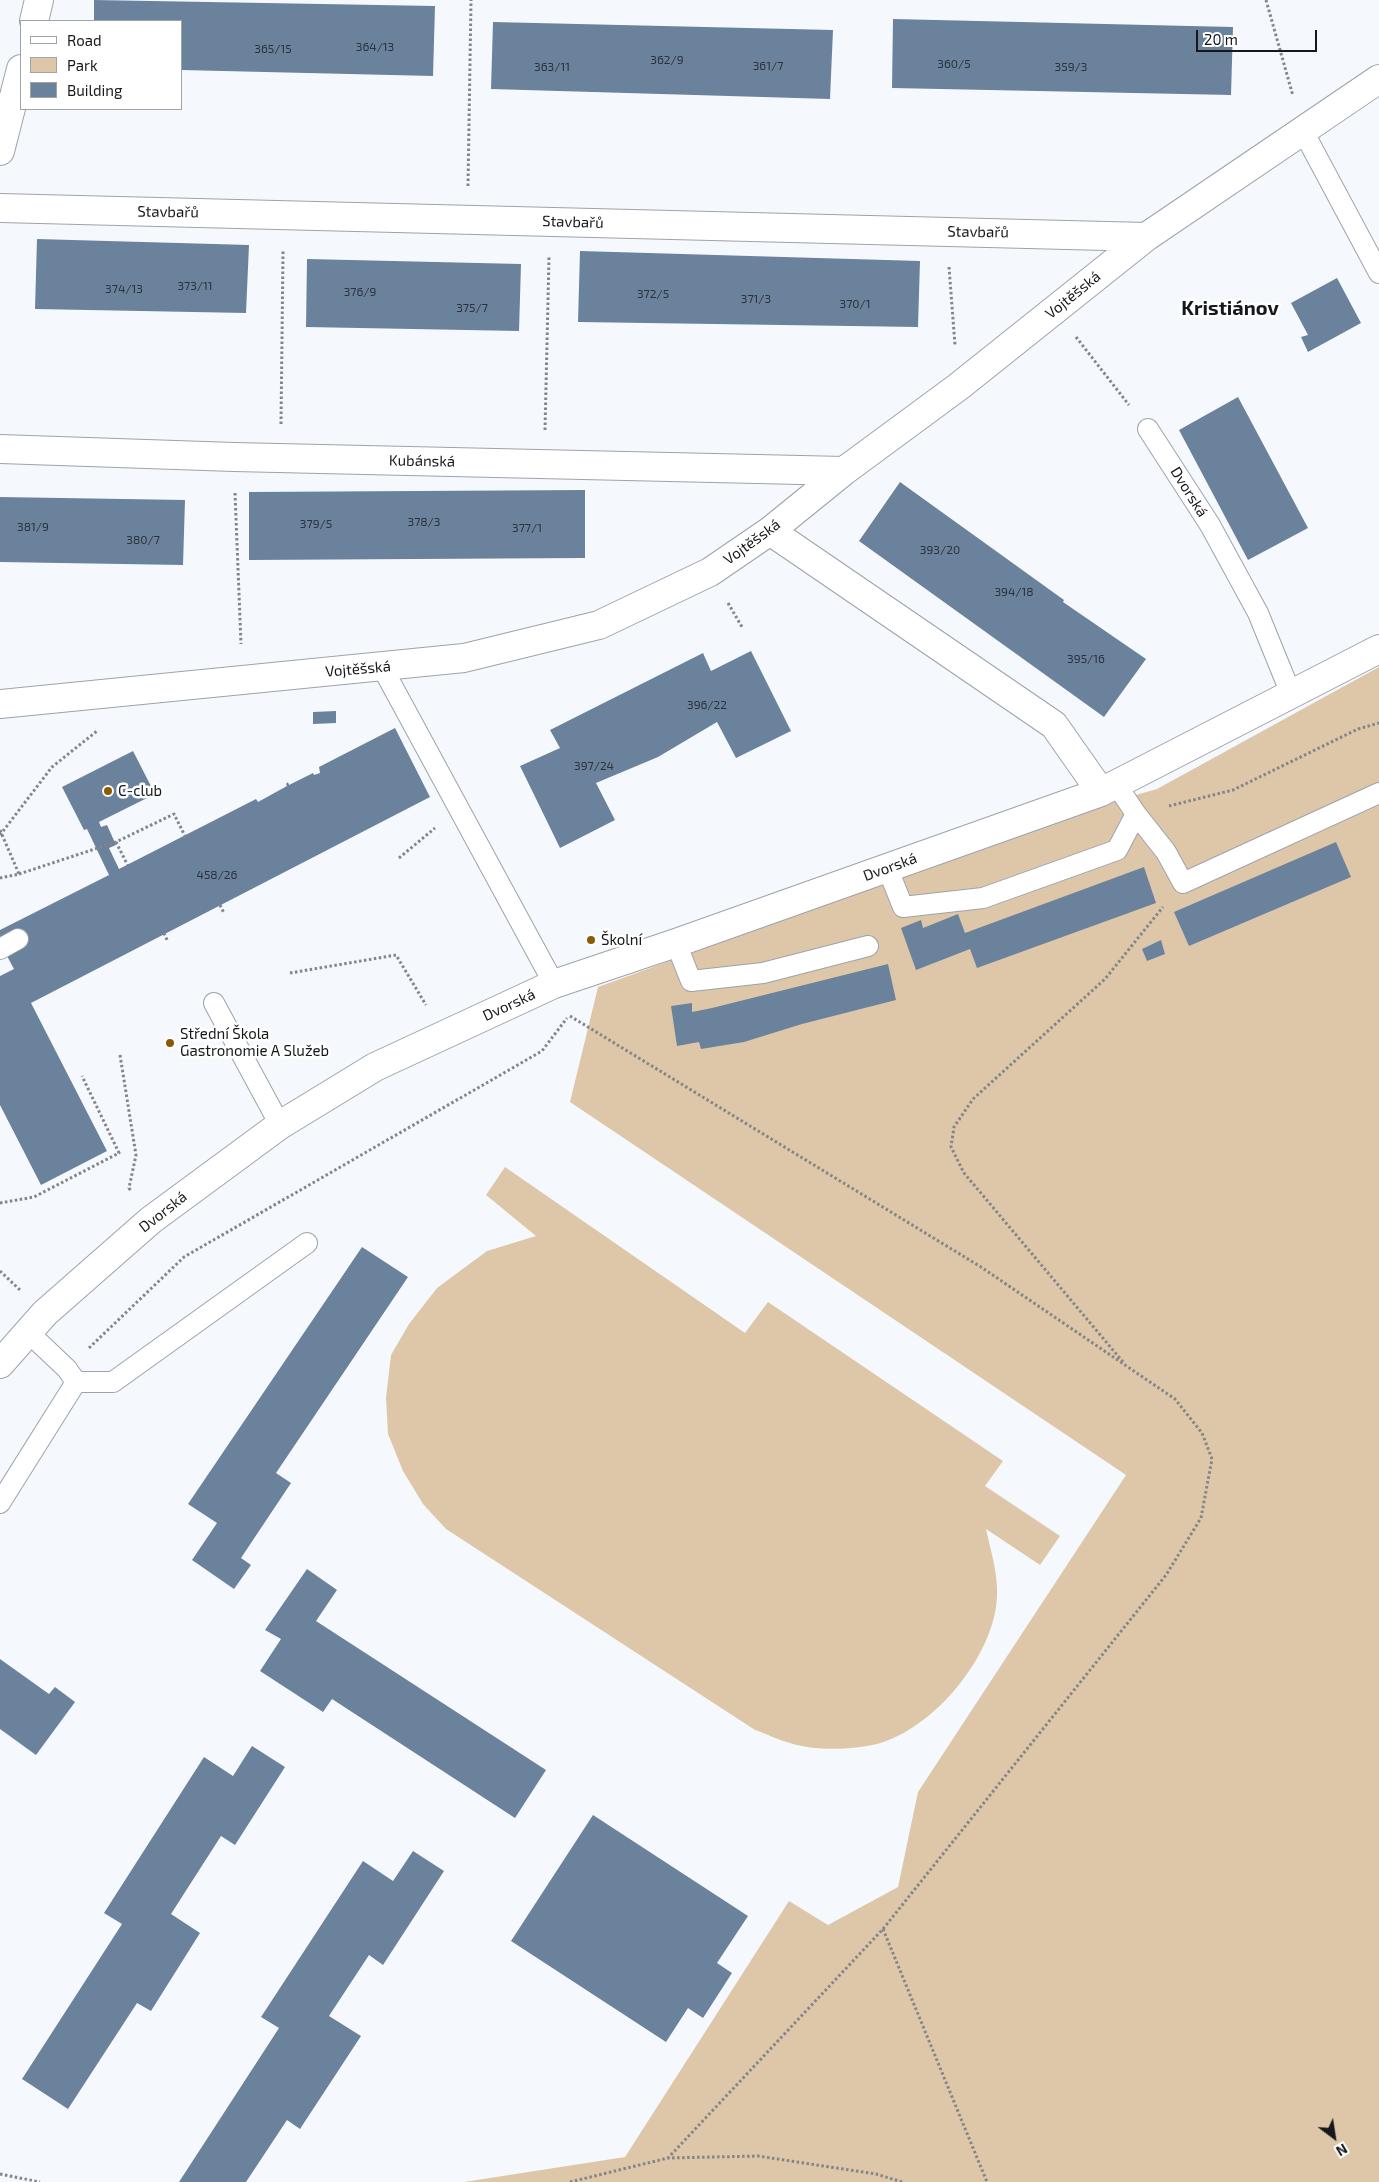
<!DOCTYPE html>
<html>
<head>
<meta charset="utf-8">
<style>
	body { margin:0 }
	#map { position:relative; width:1379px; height:2182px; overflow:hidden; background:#f5f9fe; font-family:"Exo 2",sans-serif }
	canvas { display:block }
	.legend { position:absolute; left:20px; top:20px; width:162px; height:90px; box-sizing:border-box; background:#fff; border:1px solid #a2a3a4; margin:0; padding:6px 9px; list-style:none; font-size:15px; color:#16181b }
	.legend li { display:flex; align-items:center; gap:10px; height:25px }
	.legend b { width:25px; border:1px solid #a2a3a4 }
	.north { position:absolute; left:1309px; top:2112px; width:50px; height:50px; -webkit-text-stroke:4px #fff; paint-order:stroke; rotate:149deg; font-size:14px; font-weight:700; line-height:20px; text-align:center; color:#16181b }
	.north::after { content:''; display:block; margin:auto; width:18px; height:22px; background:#16181b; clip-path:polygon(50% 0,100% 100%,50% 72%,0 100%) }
	.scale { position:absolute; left:1196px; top:30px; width:121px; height:22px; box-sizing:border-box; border:2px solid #16181b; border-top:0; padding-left:6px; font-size:15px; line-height:18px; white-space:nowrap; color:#16181b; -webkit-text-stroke:4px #fff; paint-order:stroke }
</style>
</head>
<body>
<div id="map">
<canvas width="1379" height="2182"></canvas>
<ul class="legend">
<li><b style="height:6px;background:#fff"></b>Road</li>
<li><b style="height:14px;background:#dec7a9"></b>Park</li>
<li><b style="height:14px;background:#6b829c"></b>Building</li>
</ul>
<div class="north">N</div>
<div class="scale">20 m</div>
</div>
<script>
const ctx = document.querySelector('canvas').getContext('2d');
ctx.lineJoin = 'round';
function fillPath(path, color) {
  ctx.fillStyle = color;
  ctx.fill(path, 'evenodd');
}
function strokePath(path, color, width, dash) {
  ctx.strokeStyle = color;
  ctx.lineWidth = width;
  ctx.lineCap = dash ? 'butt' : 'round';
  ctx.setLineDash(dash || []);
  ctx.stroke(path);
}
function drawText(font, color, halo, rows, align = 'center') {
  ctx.font = font + ' "Exo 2",sans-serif';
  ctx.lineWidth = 5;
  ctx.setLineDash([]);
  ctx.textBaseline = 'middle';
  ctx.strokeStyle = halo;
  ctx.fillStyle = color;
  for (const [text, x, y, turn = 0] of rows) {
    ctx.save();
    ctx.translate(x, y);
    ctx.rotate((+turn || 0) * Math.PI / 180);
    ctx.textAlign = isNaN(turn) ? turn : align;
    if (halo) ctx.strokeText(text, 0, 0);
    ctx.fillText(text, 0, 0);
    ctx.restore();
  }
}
fillPath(new Path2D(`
	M 1379,667 L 1379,2182 L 464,2182 L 625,2157 L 789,1901 L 828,1925 L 898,1887 L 918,1792 L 1126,1475 L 570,1102 L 598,987 L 1093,807 L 1157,789 Z
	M 505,1167 L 745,1333 L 768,1302 L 1003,1461 L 985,1486 L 1060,1536 L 1040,1565 L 986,1529 C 991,1552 998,1573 997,1596 C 995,1655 934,1729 877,1744 C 852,1750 814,1751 790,1743 C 778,1740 767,1734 755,1730 L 446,1529 L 423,1504 L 403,1471 L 388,1434 L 386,1398 L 391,1355 L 409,1324 L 437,1288 L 487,1251 L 536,1236 L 486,1195 Z`), '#dec7a9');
fillPath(new Path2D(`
	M 94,0 L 435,6 L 433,76 L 181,70 L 181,21 L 94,21 Z
	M 893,19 L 1233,27 L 1231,95 L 892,88 Z
	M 493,22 L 833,30 L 830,99 L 491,89 Z
	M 37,239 L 249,245 L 246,313 L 35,309 Z
	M 580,251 L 920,261 L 918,327 L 578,322 Z
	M 307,259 L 521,264 L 519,331 L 306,327 Z
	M 1337,278 L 1361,323 L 1308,352 L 1301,337 L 1308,335 L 1291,303 Z
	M 1238,397 L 1308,528 L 1248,560 L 1179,430 Z
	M 900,482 L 1064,600 L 1063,602 L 1146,659 L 1104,717 L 859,541 Z
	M 585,490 L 585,558 L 249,560 L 249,492 Z
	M 0,497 L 185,500 L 183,565 L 0,562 Z
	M 751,651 L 791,731 L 736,758 L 717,722 L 658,757 L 596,783 L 615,820 L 560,848 L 520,766 L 560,748 L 550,730 L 703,653 L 711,671 Z
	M 336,711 L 336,723 L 313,724 L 313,712 Z
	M 395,728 L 430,797 L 31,1003 L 107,1151 L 41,1185 L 0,1105 L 0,976 L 14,969 L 0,943 L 0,930 L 109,875 L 87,829 L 84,830 L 62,787 L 133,751 L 155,794 L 99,822 L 101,827 L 107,825 L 116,845 L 109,848 L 119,869 L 256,799 L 258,802 L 287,786 L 286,784 L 288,782 L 289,785 L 313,773 L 314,775 L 320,773 L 319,767 Z
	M 1336,842 L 1351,877 L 1189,946 L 1174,912 Z
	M 1144,867 L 1156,903 L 977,968 L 970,949 L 916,970 L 901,928 L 921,920 L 923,928 L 958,914 L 965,933 Z
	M 1161,940 L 1165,954 L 1147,961 L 1142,949 Z
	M 888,964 L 896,1000 L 802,1024 L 744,1042 L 701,1049 L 699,1042 L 677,1046 L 671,1006 L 692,1003 L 692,1012 L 712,1008 Z
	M 362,1247 L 408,1277 L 276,1473 L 291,1483 L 241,1558 L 251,1565 L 234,1589 L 192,1560 L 217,1523 L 188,1504 Z
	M 307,1569 L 337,1590 L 316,1621 L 546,1770 L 515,1818 L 332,1699 L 323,1712 L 260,1671 L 281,1639 L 265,1630 Z
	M 0,1659 L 49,1694 L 55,1687 L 75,1702 L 36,1755 L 0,1729 Z
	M 252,1746 L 285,1767 L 235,1845 L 221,1836 L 171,1914 L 200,1933 L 151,2011 L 137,2003 L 68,2109 L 22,2079 L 122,1924 L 104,1913 L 204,1757 L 233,1776 Z
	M 593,1815 L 748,1916 L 717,1963 L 732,1973 L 703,2018 L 688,2008 L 666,2042 L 511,1941 Z
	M 413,1851 L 444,1871 L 383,1965 L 369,1955 L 329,2016 L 361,2036 L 300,2129 L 287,2120 L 246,2182 L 179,2182 L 279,2028 L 261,2017 L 363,1861 L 393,1881 Z`), '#6b829c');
const service = new Path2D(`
	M 1303,131 L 1379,273
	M 1148,429 L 1210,525 L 1258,613 L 1291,694
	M 382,667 L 554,984
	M 1116,784 L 1136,814 L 1166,852 L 1183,883 L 1379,793
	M 887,867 L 903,907 L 983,898 L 1117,850 L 1136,814
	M 676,943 L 691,981 L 763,973 L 868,946
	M 0,949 L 18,939
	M 214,1003 L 280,1125
	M 28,1332 L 67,1369 L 76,1382
	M 76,1382 L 113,1382 L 307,1243
	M 0,1503 L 76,1382`);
const minor = new Path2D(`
	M 34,21 L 39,0
	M 0,151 L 21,69
	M 0,208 L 1146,237
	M 0,449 L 234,457 L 844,471
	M 770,531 L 1054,725 L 1101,792
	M 0,704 L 464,658 L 599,625 L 710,572 L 770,531 L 844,471 L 958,387 L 1146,237 L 1379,79
	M 0,1364 L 45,1313 L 151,1220 L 280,1125 L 375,1067 L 554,984 L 676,943 L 1101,792 L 1379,649`);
strokePath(service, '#9da3aa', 22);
strokePath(minor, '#9da3aa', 30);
strokePath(new Path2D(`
	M 1266,0 L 1293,96
	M 468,186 L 471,0
	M 949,267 L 955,345
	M 1076,337 L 1129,405
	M 281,424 L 283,251
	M 545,430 L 549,257
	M 235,493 L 241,644
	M 728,603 L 742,627
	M 1169,806 L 1233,790 L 1358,729 L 1379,723
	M 0,830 L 19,874 L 0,878
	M 0,835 L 52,767 L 97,731
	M 116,842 L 128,866
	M 399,858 L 435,828
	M 19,874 L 116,842 L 174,814 L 186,838
	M 220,905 L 224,913
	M 164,933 L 168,942
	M 290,973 L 396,955 L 426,1005
	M 570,1016 L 981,1267 L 1175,1399 L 1202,1433 L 1212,1459 L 1201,1518 L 1166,1575 L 883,1929 L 668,2158
	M 120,1055 L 136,1155 L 129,1188 L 131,1191
	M 0,1203 L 34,1197 L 119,1153 L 82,1076
	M 0,1271 L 20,1290
	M 89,1348 L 184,1257 L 542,1051 L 567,1018
	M 1123,1362 L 964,1173 L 951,1147 L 954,1127 L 973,1099 L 1105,979 L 1163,907
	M 883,1929 L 987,2182
	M 0,2174 L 40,2182
	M 570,2182 L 668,2158 L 758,2156 L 876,2174 L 902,2182`), '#828589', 3, [2.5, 2.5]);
strokePath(service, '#fff', 20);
strokePath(minor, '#fff', 28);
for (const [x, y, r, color] of [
	[108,791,5,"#8b5b03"],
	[591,940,5,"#8b5b03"],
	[170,1043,5,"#8b5b03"]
]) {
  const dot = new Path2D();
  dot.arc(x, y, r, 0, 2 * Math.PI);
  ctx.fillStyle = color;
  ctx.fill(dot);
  strokePath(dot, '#fff', 2);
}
drawText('12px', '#2b323b', null, [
	["364/13",375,47],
	["365/15",273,49],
	["362/9",667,60],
	["360/5",954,64],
	["361/7",768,66],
	["363/11",552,67],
	["359/3",1071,67],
	["373/11",195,286],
	["374/13",124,289],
	["376/9",360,292],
	["372/5",653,294],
	["371/3",756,299],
	["370/1",855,304],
	["375/7",472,308],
	["378/3",424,522],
	["379/5",316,524],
	["381/9",33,527],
	["377/1",527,528],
	["380/7",143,540],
	["393/20",940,550],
	["394/18",1014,592],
	["395/16",1086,659],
	["396/22",707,705],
	["397/24",594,766],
	["458/26",217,875]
]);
drawText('15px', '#16181b', '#fff', [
	["Stavbařů",168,212,1],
	["Stavbařů",573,222,2],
	["Stavbařů",978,232,1],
	["Vojtěšská",1073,295,-39],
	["Kubánská",422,461,1],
	["Dvorská",1189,492,58],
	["Vojtěšská",752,542,-36],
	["Vojtěšská",358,669,-5],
	["Dvorská",890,867,-20],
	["Dvorská",509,1005,-25],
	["Dvorská",163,1212,-38]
]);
drawText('15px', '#16181b', '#fff', [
	["C-club",118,791],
	["Školní",601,940],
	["Střední Škola",180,1034],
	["Gastronomie A Služeb",180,1051]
], 'left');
drawText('bold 20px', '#16181b', '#fff', [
	["Kristiánov",1230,308]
]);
</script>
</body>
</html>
